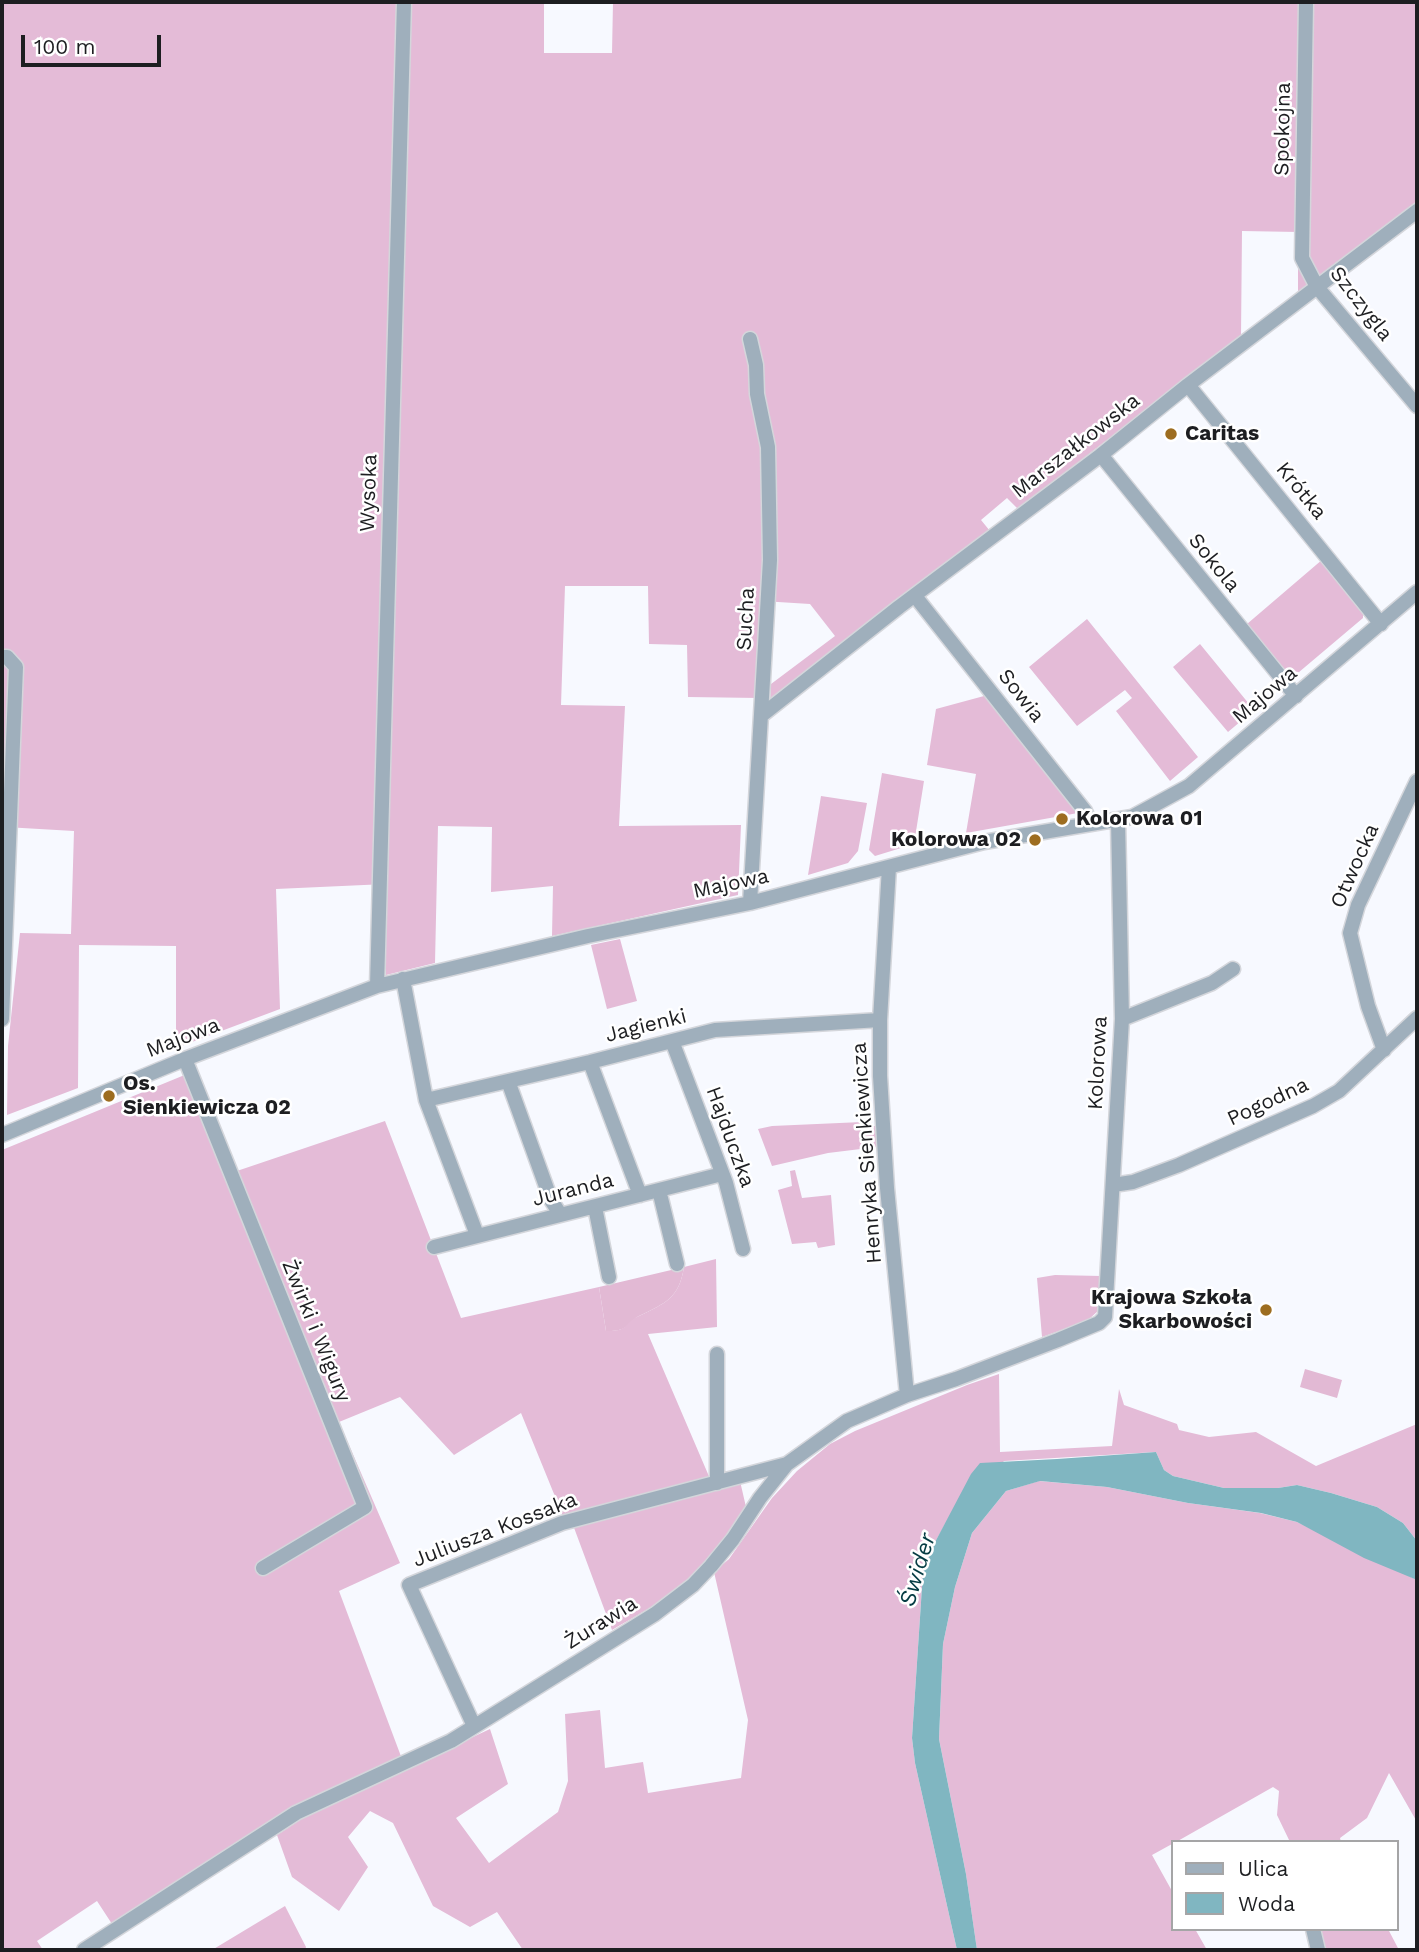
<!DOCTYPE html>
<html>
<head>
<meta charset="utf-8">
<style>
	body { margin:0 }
	#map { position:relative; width:1419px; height:1952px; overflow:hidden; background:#f7f9ff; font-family:"Work Sans",sans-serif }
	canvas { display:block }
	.frame { position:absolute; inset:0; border:4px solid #1d1e21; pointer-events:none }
	.legend { position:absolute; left:1171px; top:1840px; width:228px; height:91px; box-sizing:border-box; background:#fff; border:2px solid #a5a5a6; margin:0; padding:9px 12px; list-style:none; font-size:21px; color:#1d1e21 }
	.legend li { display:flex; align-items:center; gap:14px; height:35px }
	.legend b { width:35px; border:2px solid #a5a5a6 }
	.scale { position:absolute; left:21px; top:35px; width:140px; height:32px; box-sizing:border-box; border:4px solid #1d1e21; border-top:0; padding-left:9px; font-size:21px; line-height:24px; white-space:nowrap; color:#1d1e21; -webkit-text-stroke:5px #fff; paint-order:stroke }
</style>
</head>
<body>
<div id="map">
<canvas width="1419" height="1952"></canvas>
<div class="frame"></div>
<ul class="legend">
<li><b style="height:9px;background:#9fafbc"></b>Ulica</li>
<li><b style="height:19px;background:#80b6c1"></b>Woda</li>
</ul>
<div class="scale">100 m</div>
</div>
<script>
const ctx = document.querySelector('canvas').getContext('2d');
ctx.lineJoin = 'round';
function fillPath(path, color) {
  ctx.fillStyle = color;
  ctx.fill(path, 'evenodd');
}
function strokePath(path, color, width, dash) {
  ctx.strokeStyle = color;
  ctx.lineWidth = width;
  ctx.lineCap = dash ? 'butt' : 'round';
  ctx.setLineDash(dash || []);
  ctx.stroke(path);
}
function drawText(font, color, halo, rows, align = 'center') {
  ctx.font = font + ' "Work Sans",sans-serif';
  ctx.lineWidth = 5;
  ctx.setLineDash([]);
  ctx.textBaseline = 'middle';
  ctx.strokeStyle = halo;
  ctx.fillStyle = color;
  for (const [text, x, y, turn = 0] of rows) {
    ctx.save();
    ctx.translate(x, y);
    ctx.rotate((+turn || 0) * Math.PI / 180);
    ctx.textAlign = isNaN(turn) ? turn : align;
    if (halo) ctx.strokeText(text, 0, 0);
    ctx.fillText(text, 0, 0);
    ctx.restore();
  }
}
fillPath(new Path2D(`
	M 684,1267 C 679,1298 666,1303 639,1316 C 634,1318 632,1323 627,1326 C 621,1331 613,1331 606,1331 L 599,1287 Z
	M 1305,1369 L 1342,1380 L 1337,1398 L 1300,1387 Z`), '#e2b9d4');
fillPath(new Path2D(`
	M 2,2 L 544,2 L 544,53 L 612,53 L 613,2 L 1417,2 L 1417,201 L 1298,293 L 1298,232 L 1242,231 L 1241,336 L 1018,509 L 1007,498 L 981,520 L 990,531 L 770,703 L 771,684 L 835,636 L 810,604 L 762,601 L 759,698 L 688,697 L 687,645 L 649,644 L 648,586 L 565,586 L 561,705 L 625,706 L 619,826 L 741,825 L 738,895 L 552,936 L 553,886 L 491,892 L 492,827 L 438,826 L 435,963 L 386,975 L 386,884 L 276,889 L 280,1009 L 176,1048 L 176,946 L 79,945 L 78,1088 L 7,1115 L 8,1046 L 20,933 L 71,934 L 74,831 L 5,827 L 2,855 Z
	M 1323,559 L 1363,607 L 1363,618 L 1292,678 L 1247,624 Z
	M 1087,619 L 1198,757 L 1170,781 L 1116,711 L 1132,698 L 1125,690 L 1077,726 L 1029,667 Z
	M 1200,644 L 1254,710 L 1228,732 L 1173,667 Z
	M 984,696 L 1078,813 L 966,833 L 976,774 L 927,765 L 936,709 Z
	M 882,773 L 924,781 L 914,844 L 875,856 L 869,850 Z
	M 821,796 L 867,803 L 858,851 L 848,863 L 808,875 Z
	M 620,939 L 637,1001 L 607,1009 L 591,945 Z
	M 187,1074 L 228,1174 L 385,1121 L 461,1318 L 599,1287 L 606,1331 C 631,1331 623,1323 639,1316 C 666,1303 679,1298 684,1267 L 716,1259 L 717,1327 L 648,1334 L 711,1481 L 563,1516 L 521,1413 L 454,1455 L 400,1397 L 339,1422 L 400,1563 L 339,1591 L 402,1759 L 112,1924 L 97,1901 L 37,1941 L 43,1950 L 2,1950 L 2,1150 Z
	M 862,1122 L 862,1126 L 876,1126 L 877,1147 L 828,1153 L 772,1166 L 758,1129 L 772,1126 Z
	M 795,1170 L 802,1198 L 831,1195 L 835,1245 L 818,1248 L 816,1242 L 792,1244 L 778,1190 L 792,1186 L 790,1171 Z
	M 1055,1275 L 1101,1276 L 1099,1310 L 1087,1321 L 1042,1337 L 1037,1278 Z
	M 999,1374 L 1000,1452 L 1112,1446 L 1119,1389 L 1124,1405 L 1177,1424 L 1179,1430 L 1209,1437 L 1256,1432 L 1316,1466 L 1417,1424 L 1417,1541 L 1403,1523 L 1377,1507 L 1331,1493 L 1297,1485 L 1278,1488 L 1224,1488 L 1173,1476 L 1164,1470 L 1156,1452 L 1004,1461 L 949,1517 L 933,1546 L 923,1572 L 912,1738 L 915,1763 L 957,1950 L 523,1950 L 497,1912 L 470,1927 L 433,1906 L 393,1823 L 370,1811 L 348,1837 L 368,1867 L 339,1911 L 292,1877 L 277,1835 L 312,1812 L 490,1729 L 508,1784 L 456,1818 L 489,1863 L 558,1812 L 568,1781 L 565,1714 L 600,1710 L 605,1768 L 643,1762 L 648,1793 L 741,1778 L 748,1720 L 714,1572 L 729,1559 L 772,1498 L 797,1471 L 830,1444 L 855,1431 L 967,1385 Z
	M 740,1481 L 746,1507 C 726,1539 703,1571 672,1593 C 653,1607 632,1618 612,1630 L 573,1525 Z
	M 1039,1481 L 1107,1487 L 1188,1503 L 1260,1513 L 1297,1522 L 1417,1580 L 1417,1822 L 1389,1773 L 1367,1818 L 1340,1838 L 1341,1842 L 1290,1842 L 1277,1815 L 1279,1791 L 1273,1787 L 1176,1842 L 1172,1842 L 1172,1844 L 1152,1855 L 1172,1891 L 1172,1929 L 1195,1929 L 1207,1950 L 977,1950 L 966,1874 L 939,1739 L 943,1644 L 955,1587 L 972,1533 L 1006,1491 Z
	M 285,1906 L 306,1947 L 305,1950 L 212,1950 Z
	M 1321,1929 L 1388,1929 L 1399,1950 L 1325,1950 Z`), '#e4bbd7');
fillPath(new Path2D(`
	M 1156,1452 L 1164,1470 L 1173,1476 L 1224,1488 L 1278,1488 L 1297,1485 L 1331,1493 L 1377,1507 L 1403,1523 L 1417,1541 L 1417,1580 L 1364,1558 L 1297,1522 L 1261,1513 L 1188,1503 L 1107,1487 L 1040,1481 L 1006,1491 L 972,1533 L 955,1587 L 943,1644 L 939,1739 L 966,1874 L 977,1950 L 957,1950 L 915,1763 L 912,1738 L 923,1572 L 933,1546 L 971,1474 L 980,1463 L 1057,1459 Z`), '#80b6c1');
const minor = new Path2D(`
	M 1306,2 L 1302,258 L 1317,287 L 1417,406
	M 750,339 L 756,365 L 757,394 L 768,447 L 770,560 L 750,903
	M 1188,385 L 1381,624
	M 1101,455 L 1296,696
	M 915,596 L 1085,811 L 1091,824
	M 2,657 L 7,657 L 16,667 L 2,1019
	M 762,715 L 899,607 L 1101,455 L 1188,385 L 1417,211
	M 889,867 L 880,1020 L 880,1076 L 887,1188 L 907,1395
	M 403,979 L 426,1100 L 477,1235
	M 377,986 L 404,2
	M 1122,1019 L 1212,983 L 1233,969
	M 672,1041 L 726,1183 L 743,1249
	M 1384,1050 L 1368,1006 L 1350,933 L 1358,905 L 1417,781
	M 185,1059 L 365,1507 L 263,1568
	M 590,1062 L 640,1195
	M 508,1081 L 551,1200 L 560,1214
	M 426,1100 L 590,1062 L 715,1030 L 880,1020
	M 2,1135 L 185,1059 L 377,986 L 588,936 L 750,903 L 984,842 L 1132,817 L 1189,786 L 1417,592
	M 1113,1185 L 1133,1182 L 1179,1165 L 1313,1106 L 1339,1091 L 1417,1018
	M 659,1190 L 677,1264
	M 595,1207 L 609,1277
	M 434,1247 L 722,1174
	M 717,1354 L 717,1483
	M 474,1726 L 409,1585 L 562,1523 L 787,1464
	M 1313,1929 L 1318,1950
	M 84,1950 L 296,1813 L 451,1741 L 655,1614 L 693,1585 L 711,1566 L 733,1539 L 760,1498 L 787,1464 L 847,1421 L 907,1395 L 956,1379 L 1058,1340 L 1099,1323 L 1105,1317 L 1122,1019 L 1118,820`);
strokePath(minor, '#d4d6db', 17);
strokePath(minor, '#9fafbc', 14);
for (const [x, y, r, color] of [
	[1171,434,7,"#9d6d20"],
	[1062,819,7,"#9d6d20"],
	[1035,840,7,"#9d6d20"],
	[109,1096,7,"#9d6d20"],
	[1266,1310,7,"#9d6d20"]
]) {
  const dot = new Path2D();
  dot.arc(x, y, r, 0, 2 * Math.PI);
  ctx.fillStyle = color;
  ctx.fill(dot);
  strokePath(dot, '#fff', 2.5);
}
drawText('21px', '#1d1e21', '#fff', [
	["Spokojna",1283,129,-89],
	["Szczygla",1361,304,52],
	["Marszałkowska",1076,446,-38],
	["Krótka",1301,491,51],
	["Wysoka",369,493,-88],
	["Sokola",1214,563,51],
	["Sucha",746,619,-87],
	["Majowa",1265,695,-40],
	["Sowia",1021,696,52],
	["Otwocka",1355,866,-66],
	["Majowa",731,884,-12],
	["Jagienki",646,1026,-14],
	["Majowa",183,1038,-21],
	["Kolorowa",1098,1063,-87],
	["Pogodna",1268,1102,-25],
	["Hajduczka",730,1137,70],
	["Henryka Sienkiewicza",867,1153,-94],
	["Juranda",573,1190,-14],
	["Żwirki i Wigury",316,1331,68],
	["Juliusza Kossaka",495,1530,-21],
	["Żurawia",601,1623,-32]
]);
drawText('bold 21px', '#1d1e21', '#fff', [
	["Caritas",1185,434],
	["Kolorowa 01",1076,819],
	["Kolorowa 02",1021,840,"right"],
	["Os.",123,1084],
	["Sienkiewicza 02",123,1108],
	["Krajowa Szkoła",1252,1298,"right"],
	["Skarbowości",1252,1322,"right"]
], 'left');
drawText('italic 23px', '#053b43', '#fff', [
	["Świder",918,1570,-73]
]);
</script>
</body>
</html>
